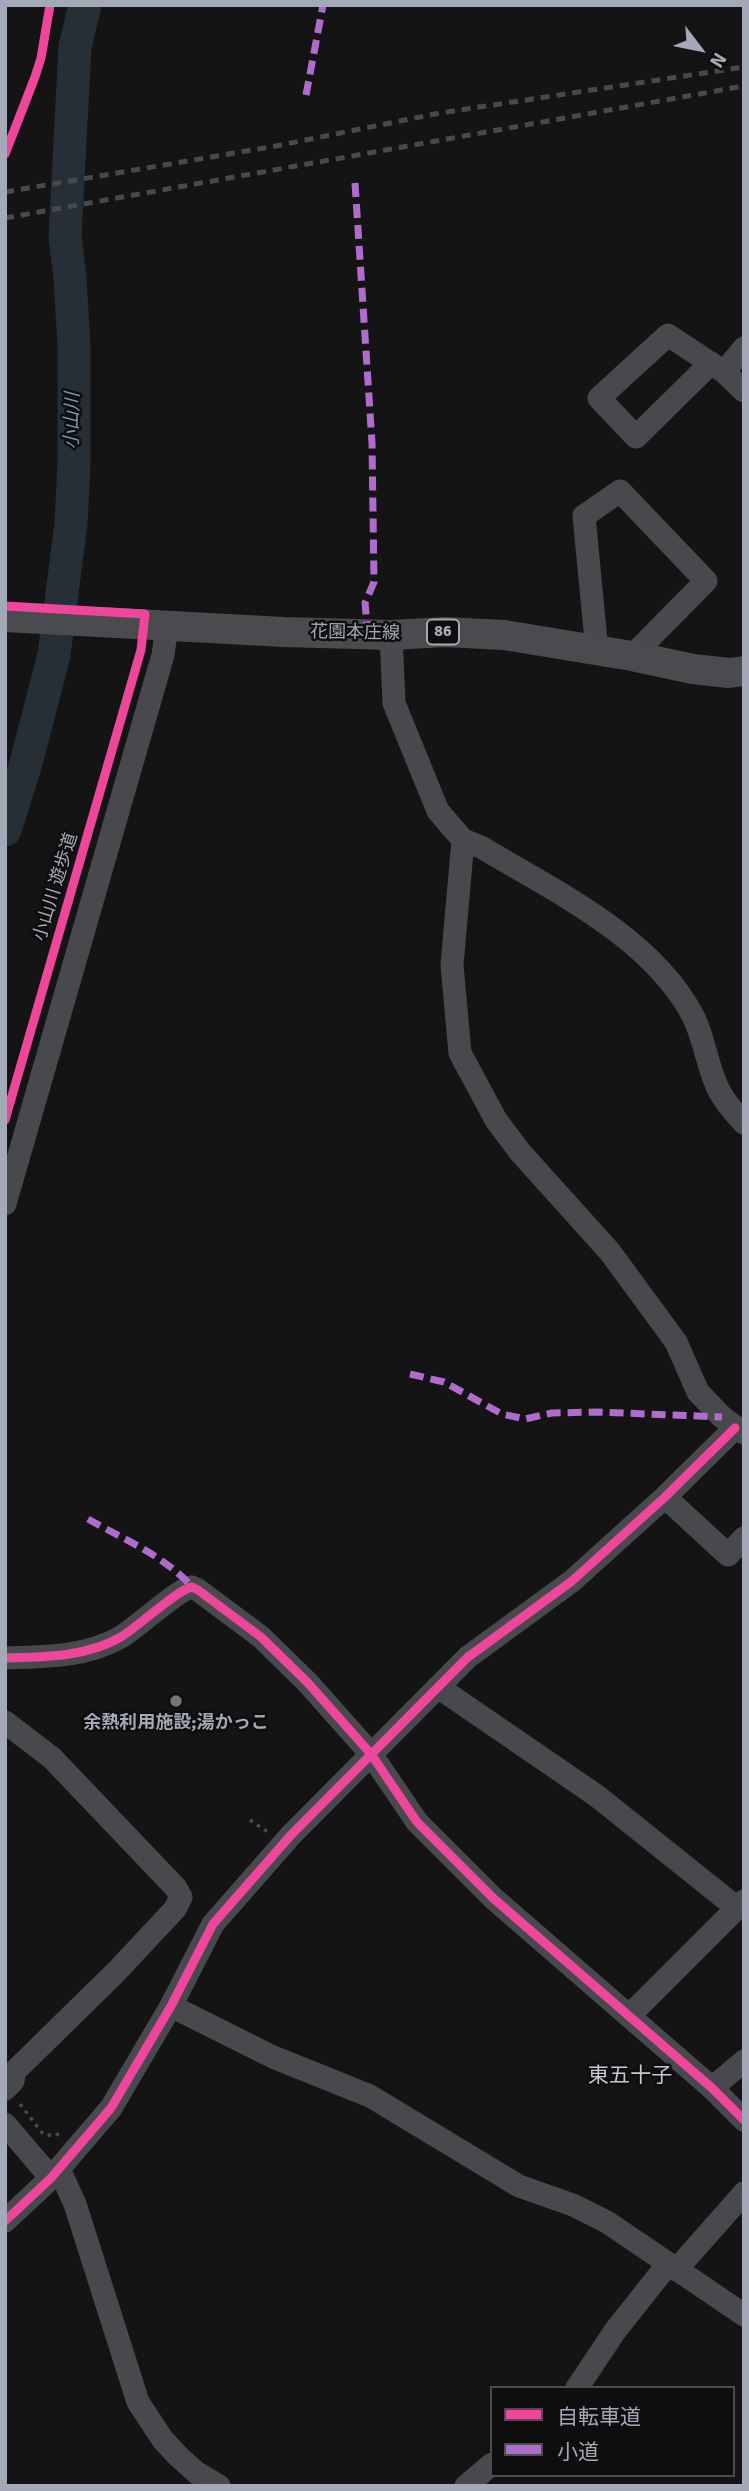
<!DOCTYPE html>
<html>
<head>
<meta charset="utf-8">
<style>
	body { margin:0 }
	#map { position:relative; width:749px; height:2491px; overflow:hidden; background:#141414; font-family:Signika,"Noto Sans JP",sans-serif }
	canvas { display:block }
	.frame { position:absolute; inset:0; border:7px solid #a3a9b6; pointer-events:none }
	.legend { position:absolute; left:490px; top:2386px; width:245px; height:91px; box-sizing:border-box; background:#0e0e0f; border:2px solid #4a4c52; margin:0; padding:9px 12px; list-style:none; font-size:21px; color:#a3a9b6 }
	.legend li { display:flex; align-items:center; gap:14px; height:35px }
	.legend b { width:35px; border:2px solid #4a4c52 }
	.north { position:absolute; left:665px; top:14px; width:70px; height:70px; -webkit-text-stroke:5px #0e0e0f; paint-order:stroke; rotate:122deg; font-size:19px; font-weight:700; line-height:28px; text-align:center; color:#a3a9b6 }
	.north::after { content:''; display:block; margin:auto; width:24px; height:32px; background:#a3a9b6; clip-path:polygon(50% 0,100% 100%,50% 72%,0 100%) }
</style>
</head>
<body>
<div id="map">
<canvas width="749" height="2491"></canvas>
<div class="frame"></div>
<ul class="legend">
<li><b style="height:9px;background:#ed469a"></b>自転車道</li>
<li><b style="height:9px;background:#b06ccc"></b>小道</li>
</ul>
<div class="north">N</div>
</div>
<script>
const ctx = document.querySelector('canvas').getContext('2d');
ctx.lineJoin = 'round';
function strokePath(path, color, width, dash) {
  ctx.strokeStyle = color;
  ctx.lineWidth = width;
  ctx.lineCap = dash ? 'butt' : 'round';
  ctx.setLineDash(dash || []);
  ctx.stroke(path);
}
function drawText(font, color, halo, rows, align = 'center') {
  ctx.font = font + ' Signika,"Noto Sans JP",sans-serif';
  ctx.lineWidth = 5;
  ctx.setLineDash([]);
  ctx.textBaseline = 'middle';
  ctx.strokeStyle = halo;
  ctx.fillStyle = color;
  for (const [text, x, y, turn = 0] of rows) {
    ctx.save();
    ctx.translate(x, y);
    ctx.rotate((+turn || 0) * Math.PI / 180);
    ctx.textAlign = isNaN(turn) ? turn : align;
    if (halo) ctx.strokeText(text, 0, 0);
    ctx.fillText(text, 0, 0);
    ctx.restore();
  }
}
strokePath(new Path2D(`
	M 5,830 L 26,763 L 54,655 L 71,524 L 74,464 L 74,345 L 70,278 L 65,236 L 75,47 L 85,5`), '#262f36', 33);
strokePath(new Path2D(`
	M 250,1820 L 268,1832
	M 20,2104 L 43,2134 L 54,2136 L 62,2132`), '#494b4e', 3.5, [3.5, 5]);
strokePath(new Path2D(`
	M 744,348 L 724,372 L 744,391
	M 711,363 L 636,437 L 599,398 L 668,335 L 724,372
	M 391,635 L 394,703 L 438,811 L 463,840 L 452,965 L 460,1053 L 496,1120 L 520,1152 L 610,1252 L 676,1342 L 698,1392 L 722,1417 L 744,1433
	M 597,651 L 584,516 L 620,491 L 706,581 L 632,656
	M 463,840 L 481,847 C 554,891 650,936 692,1014 C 704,1036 706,1061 716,1084 C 722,1099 733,1111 744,1123
	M 5,1204 L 163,655 L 167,626
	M 665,1497 L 728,1555 L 744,1538
	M 5,1658 C 45,1657 86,1657 121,1637 C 139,1626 178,1589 192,1587 L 198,1590 L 261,1637 L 308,1683 L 371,1754 L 417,1822 L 493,1898 L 712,2088 L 744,2120
	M 438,1687 L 597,1796 L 737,1908
	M 5,1722 L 52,1758 L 176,1888 L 181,1897 L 175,1909 L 116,1972 L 15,2071 L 13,2081 L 5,2089
	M 171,2006 L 273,2057 L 370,2096 L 519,2186 L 573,2205 L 607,2222 L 744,2315
	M 629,2016 L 744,1901
	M 712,2088 L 744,2061
	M 5,2124 L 51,2178
	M 59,2169 L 75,2204 L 138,2402 L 163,2440 L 179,2457 L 197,2473 L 219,2486
	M 5,2221 L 51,2178 L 111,2108 L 171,2006 L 213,1924 L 291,1835 L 468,1657 L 572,1581 L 665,1497 L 735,1428
	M 676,2270 L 744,2193
	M 577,2388 L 615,2331 L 668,2264
	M 466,2486 L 492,2464`), '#47494d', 23);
strokePath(new Path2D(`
	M 5,617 L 284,632 L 391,635 L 445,632 L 504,635 L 632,656 L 693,669 L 729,673 L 744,671`), '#4a4b4e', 30);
strokePath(new Path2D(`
	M 5,192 L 276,146 L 440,113 L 744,67
	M 5,218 L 744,86`), '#47494c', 5, [9, 7]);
strokePath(new Path2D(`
	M 306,95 L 323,5
	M 355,183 L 372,443 L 374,582 L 365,603 L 368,634
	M 410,1374 L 444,1382 L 502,1414 L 525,1419 L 552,1413 L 597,1412 L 722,1417
	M 88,1519 C 123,1539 165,1556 192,1587`), '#b06ccc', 7, [14, 7]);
strokePath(new Path2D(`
	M 5,154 L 35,77 L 41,58 L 50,5
	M 5,606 L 145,614 L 141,650 L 5,1120
	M 5,1658 C 45,1657 86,1657 121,1637 C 139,1626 178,1589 192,1587 L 198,1590 L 261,1637 L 308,1683 L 371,1754 L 417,1822 L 493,1898 L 712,2088 L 744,2120
	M 5,2221 L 51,2178 L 111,2108 L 171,2006 L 213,1924 L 291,1835 L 468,1657 L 572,1581 L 665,1497 L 735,1428`), '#ed469a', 9);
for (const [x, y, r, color] of [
	[176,1701,7,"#71757d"]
]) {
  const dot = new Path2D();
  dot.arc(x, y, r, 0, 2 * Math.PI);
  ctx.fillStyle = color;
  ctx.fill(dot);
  strokePath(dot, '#0e0e0f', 2.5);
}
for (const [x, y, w] of [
	[443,632,32]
]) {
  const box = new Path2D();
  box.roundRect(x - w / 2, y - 12.5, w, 25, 5);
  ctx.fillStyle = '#0e0e0f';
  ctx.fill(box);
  strokePath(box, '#a3a9b6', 2);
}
drawText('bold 16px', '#a3a9b6', null, [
	["86",443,632]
]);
drawText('18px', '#a3a9b6', '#0e0e0f', [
	["花園本庄線",355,633,1],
	["小山川 遊歩道",56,887,-73]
]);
drawText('bold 18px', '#a3a9b6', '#0e0e0f', [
	["余熱利用施設;湯かっこ",176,1723]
]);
drawText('italic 19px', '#7699b5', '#0e0e0f', [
	["小山川",73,421,-89]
]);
drawText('21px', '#c4c8d2', '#0e0e0f', [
	["東五十子",630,2076]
]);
</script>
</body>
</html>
